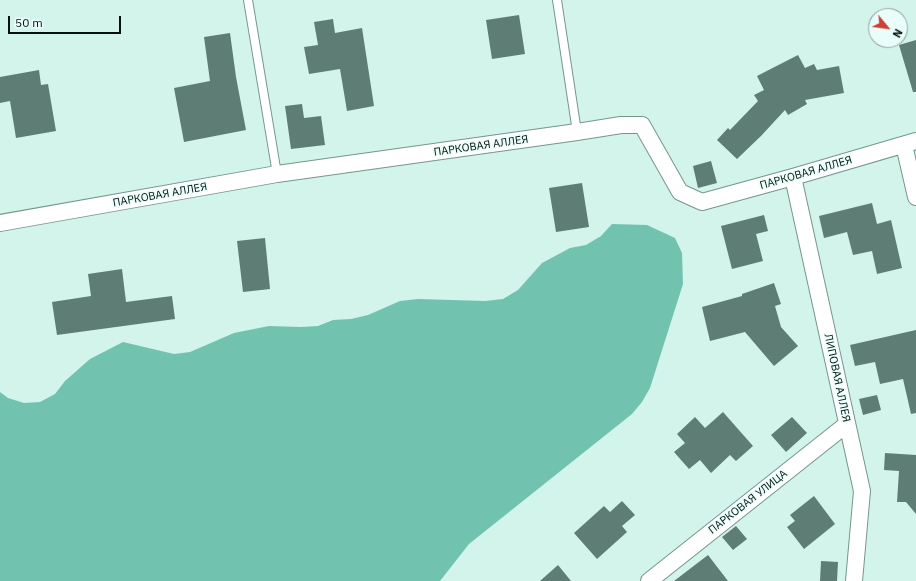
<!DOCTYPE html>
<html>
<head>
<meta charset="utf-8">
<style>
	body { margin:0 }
	#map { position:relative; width:916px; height:581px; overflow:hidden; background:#d2f4eb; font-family:"IBM Plex Sans",sans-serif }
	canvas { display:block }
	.north { position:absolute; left:868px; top:8px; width:40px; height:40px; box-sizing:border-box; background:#e9fef8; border:1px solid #8e9f9a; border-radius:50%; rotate:119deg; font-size:11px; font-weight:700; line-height:16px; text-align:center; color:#05110e }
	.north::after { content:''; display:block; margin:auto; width:14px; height:18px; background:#cd3f38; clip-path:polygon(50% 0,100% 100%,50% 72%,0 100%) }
	.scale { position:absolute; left:8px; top:16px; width:113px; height:18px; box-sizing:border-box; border:2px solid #05110e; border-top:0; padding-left:5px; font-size:12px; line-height:14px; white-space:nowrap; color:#05110e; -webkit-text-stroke:3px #e9fef8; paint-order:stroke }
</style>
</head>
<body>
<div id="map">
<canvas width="916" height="581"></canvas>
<div class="north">N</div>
<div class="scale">50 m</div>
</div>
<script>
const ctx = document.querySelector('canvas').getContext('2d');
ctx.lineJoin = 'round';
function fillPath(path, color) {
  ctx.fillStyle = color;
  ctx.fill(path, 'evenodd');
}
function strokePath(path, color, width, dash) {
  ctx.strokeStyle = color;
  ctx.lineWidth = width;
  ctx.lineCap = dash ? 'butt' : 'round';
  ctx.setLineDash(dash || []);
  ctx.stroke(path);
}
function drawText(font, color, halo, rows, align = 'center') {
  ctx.font = font + ' "IBM Plex Sans",sans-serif';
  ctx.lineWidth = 3;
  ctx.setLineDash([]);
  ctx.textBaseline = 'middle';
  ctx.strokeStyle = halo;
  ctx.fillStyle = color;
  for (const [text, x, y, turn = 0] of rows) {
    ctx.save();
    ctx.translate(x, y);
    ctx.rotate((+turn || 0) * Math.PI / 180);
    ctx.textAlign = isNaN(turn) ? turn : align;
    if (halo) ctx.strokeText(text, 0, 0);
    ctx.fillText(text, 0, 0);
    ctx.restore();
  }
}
fillPath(new Path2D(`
	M 612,224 L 647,225 L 675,238 L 682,253 L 683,284 L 650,388 L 642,402 L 632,414 L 469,544 L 440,581 L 0,581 L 0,392 L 8,398 L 24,403 L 40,402 L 55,394 L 65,381 L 90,359 L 123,342 L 174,354 L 190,352 L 234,333 L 269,326 L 301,327 L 318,326 L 333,320 L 351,319 L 368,315 L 400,301 L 418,299 L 485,301 L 503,299 L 518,290 L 542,263 L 570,248 L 586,245 L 601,236 Z`), '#71c3b0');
fillPath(new Path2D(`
	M 519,15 L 525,54 L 492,59 L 486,20 Z
	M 333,19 L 335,33 L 362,28 L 374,106 L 347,111 L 340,69 L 309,74 L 304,47 L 318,45 L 314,22 Z
	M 230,33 L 236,77 L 246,130 L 184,142 L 174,88 L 210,81 L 204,37 Z
	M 916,40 L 916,92 L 913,92 L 899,45 Z
	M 798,55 L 805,68 L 814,64 L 817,70 L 839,66 L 844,93 L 805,100 L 807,104 L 788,115 L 785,110 L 761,136 L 737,159 L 717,140 L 728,128 L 730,130 L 758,101 L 754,95 L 764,90 L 757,76 Z
	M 39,70 L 41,85 L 48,84 L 56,131 L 16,138 L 10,101 L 0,103 L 0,77 Z
	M 302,104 L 304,118 L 321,116 L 325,145 L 291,149 L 285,106 Z
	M 711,161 L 717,183 L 698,188 L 693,166 Z
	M 582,183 L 589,227 L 556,232 L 549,188 Z
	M 872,203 L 877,224 L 891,220 L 902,268 L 877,274 L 872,251 L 853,255 L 847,232 L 824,238 L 819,216 Z
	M 764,215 L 768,231 L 756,234 L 763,261 L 732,269 L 721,226 Z
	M 265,238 L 270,289 L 243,292 L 237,241 Z
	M 122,269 L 126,302 L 172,296 L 175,319 L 57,335 L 52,302 L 91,296 L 88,274 Z
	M 774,283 L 781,304 L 775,306 L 781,327 L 798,346 L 774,366 L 745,332 L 710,341 L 702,307 L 742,296 L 742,294 Z
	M 916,330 L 916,413 L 911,414 L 903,379 L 880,384 L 875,362 L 855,366 L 850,345 Z
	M 877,395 L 881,410 L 863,415 L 859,399 Z
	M 723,412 L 753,446 L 736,461 L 730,455 L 711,473 L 700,460 L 689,469 L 674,452 L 685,443 L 677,434 L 695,417 L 705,428 Z
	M 792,417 L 807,433 L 786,452 L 771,435 Z
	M 885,453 L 916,455 L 916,514 L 906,502 L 897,502 L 899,471 L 884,470 Z
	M 814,496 L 835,524 L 804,549 L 787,527 L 795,521 L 790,515 Z
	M 622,501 L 635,515 L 622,526 L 627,532 L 597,559 L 574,533 L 604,506 L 610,512 Z
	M 736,526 L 747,539 L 733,550 L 722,537 Z
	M 708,555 L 728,581 L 674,581 Z
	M 821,561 L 838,562 L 837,581 L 820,581 Z
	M 558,565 L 571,581 L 540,581 Z`), '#5e7d75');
const service = new Path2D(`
	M 248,0 L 277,174
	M 557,0 L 577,132`);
const minor = new Path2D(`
	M 904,145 L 916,197
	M 793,177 L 862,491 L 854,581
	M 0,223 L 277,174 L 577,132 L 621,125 L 642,125 L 680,192 L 702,202 L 793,177 L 916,141
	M 649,581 L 847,424`);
strokePath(service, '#76968d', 10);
strokePath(minor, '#76968d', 18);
strokePath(service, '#fff', 8);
strokePath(minor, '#fff', 16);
drawText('11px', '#05110e', '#e9fef8', [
	["ПАРКОВАЯ АЛЛЕЯ",481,146,-8],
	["ПАРКОВАЯ АЛЛЕЯ",806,173,-16],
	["ПАРКОВАЯ АЛЛЕЯ",160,195,-10],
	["ЛИПОВАЯ АЛЛЕЯ",837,378,78],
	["ПАРКОВАЯ УЛИЦА",748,502,-38]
]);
</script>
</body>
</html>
